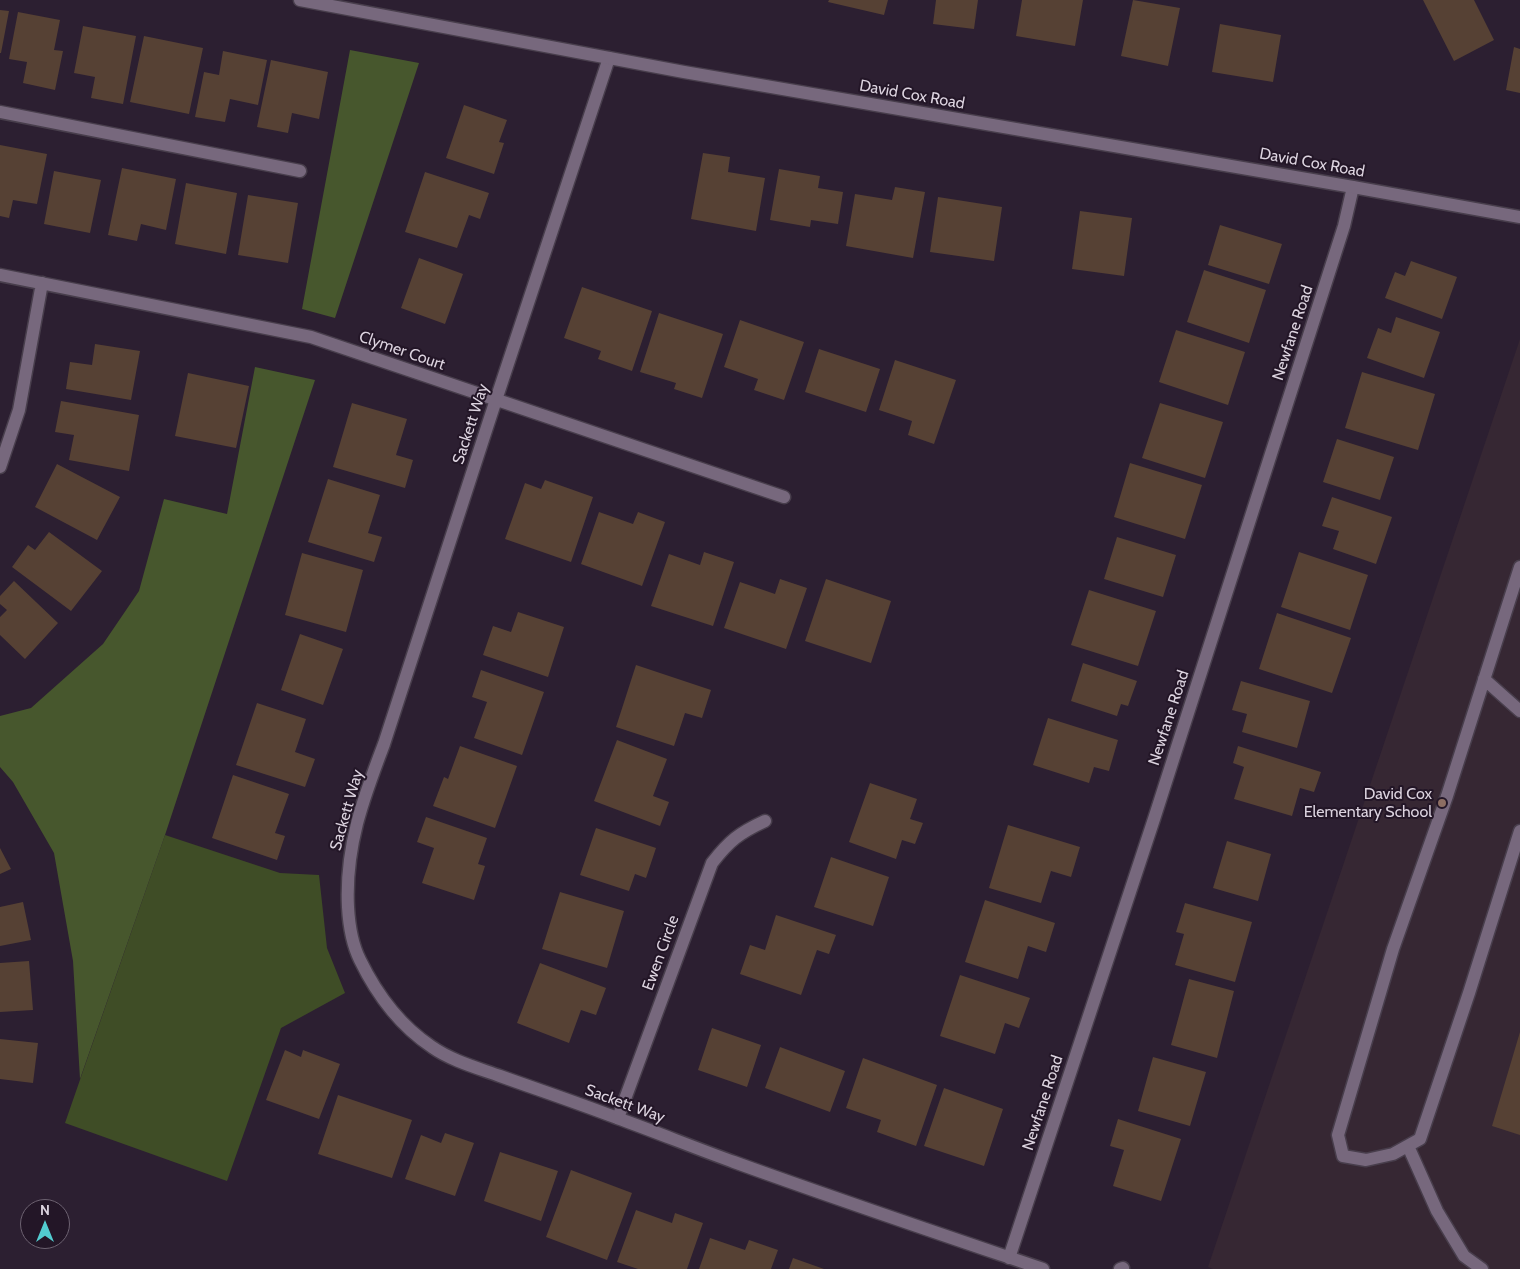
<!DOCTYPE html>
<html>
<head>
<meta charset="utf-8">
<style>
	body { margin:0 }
	#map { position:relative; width:1520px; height:1269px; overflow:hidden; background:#2c1f31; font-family:Cabin,sans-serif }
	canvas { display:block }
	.north { position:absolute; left:20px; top:1199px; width:50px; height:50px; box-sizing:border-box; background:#231627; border:1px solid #6d6271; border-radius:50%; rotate:0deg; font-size:14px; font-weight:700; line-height:20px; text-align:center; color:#dcd3df }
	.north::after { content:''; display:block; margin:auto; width:18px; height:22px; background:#52ccd0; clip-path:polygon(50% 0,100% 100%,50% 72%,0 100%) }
</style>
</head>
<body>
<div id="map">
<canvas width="1520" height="1269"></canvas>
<div class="north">N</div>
</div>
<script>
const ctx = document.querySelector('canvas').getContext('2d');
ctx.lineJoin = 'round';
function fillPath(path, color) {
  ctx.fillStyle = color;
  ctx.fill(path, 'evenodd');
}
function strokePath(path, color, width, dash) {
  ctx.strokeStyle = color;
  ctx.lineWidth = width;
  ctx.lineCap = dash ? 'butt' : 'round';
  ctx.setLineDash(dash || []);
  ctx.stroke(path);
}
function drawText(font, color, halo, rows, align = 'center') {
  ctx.font = font + ' Cabin,sans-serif';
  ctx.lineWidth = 4;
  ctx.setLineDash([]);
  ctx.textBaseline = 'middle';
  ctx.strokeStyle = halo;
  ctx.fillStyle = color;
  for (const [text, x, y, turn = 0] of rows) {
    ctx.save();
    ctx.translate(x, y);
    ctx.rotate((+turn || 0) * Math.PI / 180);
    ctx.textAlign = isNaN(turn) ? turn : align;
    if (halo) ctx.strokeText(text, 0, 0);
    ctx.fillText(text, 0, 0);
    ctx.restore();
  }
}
fillPath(new Path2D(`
	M 1520,339 L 1520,1269 L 1213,1269 L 1208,1267 Z`), '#362733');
fillPath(new Path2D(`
	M 165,835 L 280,873 L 319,875 L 327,948 L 345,993 L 281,1028 L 227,1181 L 65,1123 Z`), '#3f4d26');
fillPath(new Path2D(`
	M 350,50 L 419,63 L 335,318 L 302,309 Z
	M 255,367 L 315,380 L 165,835 L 80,1079 L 73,961 L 54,853 L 13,782 L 0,767 L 0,716 L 31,708 L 103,644 L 139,591 L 164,499 L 227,514 Z`), '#47572d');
fillPath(new Path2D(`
	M 829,0 L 888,0 L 884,15 L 828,2 Z
	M 936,0 L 978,0 L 974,29 L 933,24 Z
	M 1022,0 L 1083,0 L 1075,46 L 1016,36 Z
	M 1133,0 L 1180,8 L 1168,66 L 1121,56 Z
	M 1423,0 L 1474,0 L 1494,40 L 1454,61 Z
	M 0,10 L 9,11 L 1,53 L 0,53 Z
	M 18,12 L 60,20 L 54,50 L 63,51 L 55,90 L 23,83 L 27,62 L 9,59 Z
	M 1220,24 L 1281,35 L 1273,82 L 1212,72 Z
	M 83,26 L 136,36 L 123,104 L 91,98 L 95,77 L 74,73 Z
	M 144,36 L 203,48 L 189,114 L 130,102 Z
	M 1514,47 L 1520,49 L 1520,93 L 1506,90 Z
	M 223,51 L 267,60 L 258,105 L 230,99 L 225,122 L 195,117 L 204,72 L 219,75 Z
	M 271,60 L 328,72 L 319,119 L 292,113 L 288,133 L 257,127 Z
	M 464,105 L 507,120 L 499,142 L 504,143 L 494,174 L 446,158 Z
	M 0,145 L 47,154 L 37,204 L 13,200 L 9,218 L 0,216 Z
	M 703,153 L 730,157 L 728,172 L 765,178 L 756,231 L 691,219 Z
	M 122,168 L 176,179 L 166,230 L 141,224 L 137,241 L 108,235 Z
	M 779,169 L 820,176 L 818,188 L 843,192 L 838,224 L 811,220 L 810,227 L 770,220 Z
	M 54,171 L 101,180 L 90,233 L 44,224 Z
	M 425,172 L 489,193 L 480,219 L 469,215 L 457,248 L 405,232 Z
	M 186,183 L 237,193 L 226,254 L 175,244 Z
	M 895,187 L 925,192 L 913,258 L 846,246 L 855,194 L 892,200 Z
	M 248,195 L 298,203 L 288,263 L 238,255 Z
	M 938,197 L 1002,207 L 994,261 L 930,252 Z
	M 1080,211 L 1132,218 L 1124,276 L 1072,269 Z
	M 1220,225 L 1282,244 L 1269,284 L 1208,265 Z
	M 419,258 L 463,274 L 445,324 L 401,308 Z
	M 1411,261 L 1457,277 L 1442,319 L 1385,298 L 1395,272 L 1405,276 Z
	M 1204,270 L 1266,290 L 1249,343 L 1187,322 Z
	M 582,287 L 652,311 L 632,371 L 598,359 L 601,351 L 564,338 Z
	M 659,313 L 723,334 L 702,398 L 674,389 L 676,383 L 640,372 Z
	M 1396,317 L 1440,332 L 1424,378 L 1367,358 L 1378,328 L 1391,333 Z
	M 740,320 L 804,342 L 784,400 L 754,390 L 758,379 L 724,367 Z
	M 1176,330 L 1245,352 L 1228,405 L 1159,382 Z
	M 95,344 L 140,351 L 131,400 L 66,389 L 70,362 L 92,365 Z
	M 819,349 L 880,369 L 866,412 L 805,392 Z
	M 895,360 L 956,380 L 934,444 L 908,435 L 912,421 L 879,410 Z
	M 1362,372 L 1435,394 L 1418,450 L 1345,428 Z
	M 188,373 L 249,386 L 236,448 L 175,436 Z
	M 61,401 L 139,415 L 129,471 L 69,460 L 74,435 L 55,432 Z
	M 352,403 L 407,419 L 396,455 L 413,460 L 405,488 L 333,467 Z
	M 1160,403 L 1223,422 L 1205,478 L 1142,458 Z
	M 1337,439 L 1394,457 L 1380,500 L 1323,482 Z
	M 1130,463 L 1202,485 L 1185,539 L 1114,517 Z
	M 57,464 L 120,497 L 97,540 L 35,507 Z
	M 328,479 L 380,495 L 368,533 L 382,537 L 374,562 L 308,542 Z
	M 545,480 L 593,497 L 571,562 L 505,539 L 525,483 L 541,489 Z
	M 1332,497 L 1392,517 L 1376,564 L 1333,549 L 1339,531 L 1322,526 Z
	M 599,512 L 633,524 L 638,512 L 665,522 L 642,586 L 581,564 Z
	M 49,532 L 102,571 L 71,611 L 12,567 L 28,545 L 35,550 Z
	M 1117,537 L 1176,555 L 1163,597 L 1104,579 Z
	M 704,552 L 734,562 L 713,626 L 651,606 L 669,554 L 700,565 Z
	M 1299,552 L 1368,575 L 1350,630 L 1281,607 Z
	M 302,553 L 363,570 L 346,632 L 285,615 Z
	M 780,579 L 807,588 L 786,649 L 724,628 L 740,582 L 775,594 Z
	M 826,579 L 891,601 L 871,663 L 805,641 Z
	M 14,581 L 58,623 L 25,659 L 0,635 L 0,617 L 7,610 L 0,604 L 0,596 Z
	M 1089,590 L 1156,611 L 1138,666 L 1071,645 Z
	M 518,612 L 564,627 L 548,677 L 483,655 L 493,626 L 511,632 Z
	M 1277,613 L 1351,638 L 1332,693 L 1259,669 Z
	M 300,634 L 343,649 L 323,705 L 281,690 Z
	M 1083,663 L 1137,681 L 1128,706 L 1121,704 L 1117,716 L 1071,701 Z
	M 636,665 L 711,690 L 702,718 L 685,713 L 674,746 L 616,727 Z
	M 481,670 L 544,692 L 522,755 L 474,738 L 487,702 L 472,697 Z
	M 1241,681 L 1310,701 L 1297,748 L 1242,732 L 1247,714 L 1232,710 Z
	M 257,703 L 306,719 L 295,752 L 315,759 L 305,787 L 236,765 Z
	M 1048,718 L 1118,740 L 1109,771 L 1094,767 L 1089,783 L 1033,765 Z
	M 617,740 L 667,759 L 653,796 L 669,802 L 660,826 L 594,801 Z
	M 460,746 L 517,766 L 495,828 L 433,806 L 444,777 L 448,779 Z
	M 1238,746 L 1321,772 L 1314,792 L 1300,788 L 1292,816 L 1234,799 L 1244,767 L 1233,763 Z
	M 233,775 L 289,794 L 275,833 L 285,836 L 277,860 L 212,838 Z
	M 870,783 L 917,799 L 910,819 L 923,823 L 915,844 L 902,840 L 896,859 L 849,842 Z
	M 426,817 L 487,838 L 478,864 L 485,866 L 474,900 L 422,883 L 434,848 L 417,842 Z
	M 1008,825 L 1080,847 L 1071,877 L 1051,871 L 1041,903 L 989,888 Z
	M 596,828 L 656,848 L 646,878 L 635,874 L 629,891 L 580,875 Z
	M 1227,841 L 1271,854 L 1258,901 L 1213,888 Z
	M 0,848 L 11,869 L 0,874 Z
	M 831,857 L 889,877 L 873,926 L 814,907 Z
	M 560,892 L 624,911 L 607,968 L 542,949 Z
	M 985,900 L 1055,923 L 1046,952 L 1028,946 L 1018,979 L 965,962 Z
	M 23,902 L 31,940 L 0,946 L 0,907 Z
	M 1185,903 L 1252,922 L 1235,982 L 1175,965 L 1184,934 L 1176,932 Z
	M 776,915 L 836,935 L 829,954 L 817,950 L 801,995 L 740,974 L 750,945 L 765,950 Z
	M 29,961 L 33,1010 L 0,1012 L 0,963 Z
	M 540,963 L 606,988 L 596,1015 L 581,1010 L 569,1043 L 517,1023 Z
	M 960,975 L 1030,998 L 1019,1028 L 1005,1023 L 995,1054 L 940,1036 Z
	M 1189,979 L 1234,991 L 1217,1058 L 1171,1045 Z
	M 712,1028 L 761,1045 L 747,1087 L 698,1070 Z
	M 1520,1032 L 1520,1135 L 1492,1126 Z
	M 0,1039 L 38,1043 L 33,1083 L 0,1079 Z
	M 780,1047 L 845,1071 L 830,1112 L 765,1088 Z
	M 285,1050 L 301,1057 L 303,1050 L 340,1064 L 319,1119 L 266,1100 Z
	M 1153,1057 L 1206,1072 L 1190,1126 L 1138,1111 Z
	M 863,1058 L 937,1085 L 916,1146 L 877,1132 L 881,1120 L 846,1108 Z
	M 944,1088 L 1003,1109 L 984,1166 L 924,1146 Z
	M 338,1095 L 412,1120 L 392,1178 L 318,1154 Z
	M 1118,1119 L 1181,1139 L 1161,1201 L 1113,1186 L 1124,1150 L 1110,1146 Z
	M 445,1133 L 474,1143 L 455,1196 L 405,1179 L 421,1135 L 441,1143 Z
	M 500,1152 L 558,1171 L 541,1221 L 484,1201 Z
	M 571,1170 L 632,1193 L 607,1260 L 546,1237 Z
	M 636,1210 L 672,1223 L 675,1213 L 703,1223 L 687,1269 L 638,1269 L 617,1262 Z
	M 710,1238 L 745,1250 L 749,1240 L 778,1250 L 771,1269 L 699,1269 Z
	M 793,1258 L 824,1269 L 789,1269 Z`), '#564134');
const lane = new Path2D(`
	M 0,112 L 300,171
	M 1520,567 L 1447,796 L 1393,949 L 1338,1135 L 1343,1156 L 1366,1160 L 1393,1154 L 1420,1139 L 1469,993 L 1520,831
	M 1484,679 L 1520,711
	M 1408,1146 L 1437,1211 L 1464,1256 L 1482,1269`);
const street = new Path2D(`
	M 609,58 L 490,418 L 384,744 C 363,799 345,847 348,907 C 349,925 352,944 360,960 C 377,995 399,1025 432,1047 C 452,1061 478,1068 500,1076 C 539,1090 578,1103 617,1118 C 656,1132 695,1148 734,1162 C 836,1199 940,1234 1043,1269
	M 0,275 L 311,337 L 784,497
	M 0,467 L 19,410 L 42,283
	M 618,1118 L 712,863 C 729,841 739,833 765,821
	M 1009,1258 L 1154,819 L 1344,226 L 1353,187
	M 1120,1269 L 1123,1268`);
const secondary = new Path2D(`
	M 300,0 L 684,72 L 1353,187 L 1520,217`);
strokePath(lane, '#483e4c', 15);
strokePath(street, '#483e4c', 15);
strokePath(secondary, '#483e4c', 15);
strokePath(lane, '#77687d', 12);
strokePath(street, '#77687d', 12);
strokePath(secondary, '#77687d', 12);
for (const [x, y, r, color] of [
	[1442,803,5,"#8d6e63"]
]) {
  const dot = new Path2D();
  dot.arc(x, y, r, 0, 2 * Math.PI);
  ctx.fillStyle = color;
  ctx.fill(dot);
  strokePath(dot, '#231627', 2);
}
drawText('16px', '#dcd3df', '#231627', [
	["David Cox Road",912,95,10],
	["David Cox Road",1312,163,10],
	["Newfane Road",1293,333,-72],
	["Clymer Court",402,351,19],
	["Sackett Way",471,424,-72],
	["Newfane Road",1169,718,-72],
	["Sackett Way",347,810,-74],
	["Ewen Circle",661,953,-70],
	["Newfane Road",1043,1103,-72],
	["Sackett Way",625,1104,20]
]);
drawText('16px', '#dcd3df', '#231627', [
	["David Cox",1432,794],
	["Elementary School",1432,812]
], 'right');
</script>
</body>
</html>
